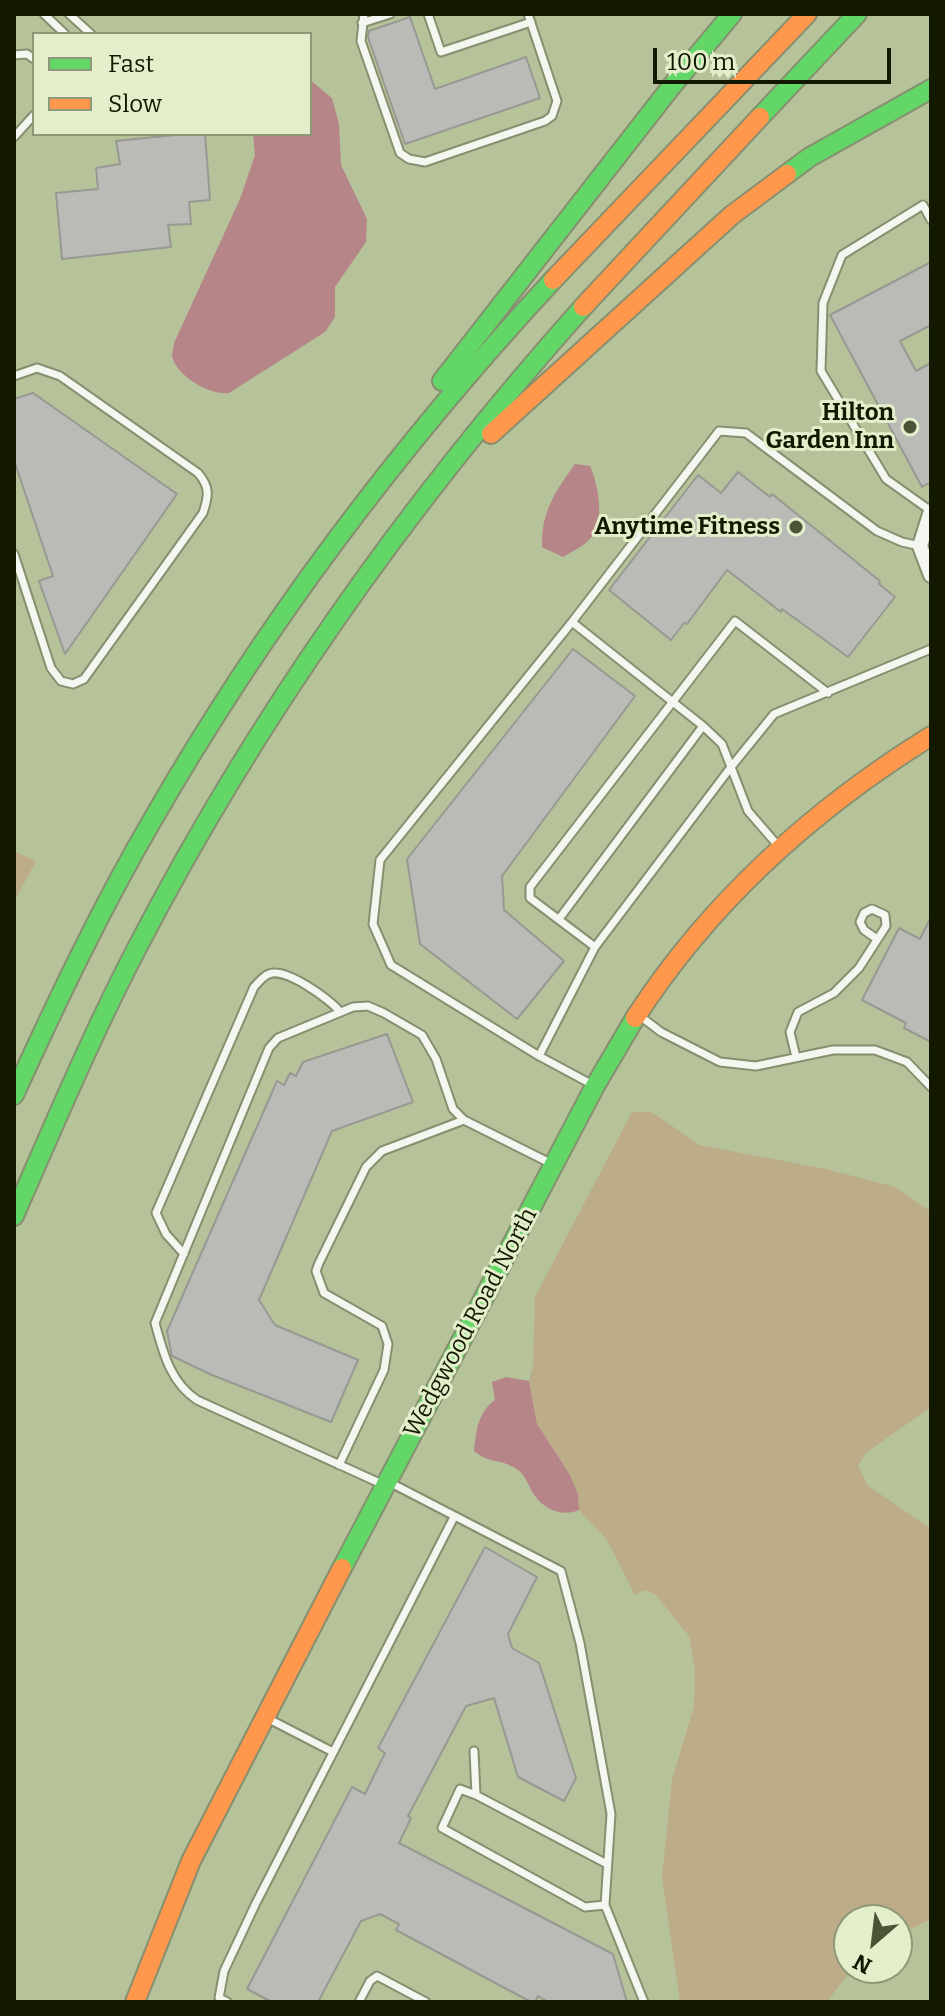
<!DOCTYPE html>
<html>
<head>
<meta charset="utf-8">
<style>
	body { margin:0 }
	#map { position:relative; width:945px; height:2016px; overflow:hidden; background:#b6c29a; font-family:Bitter,serif }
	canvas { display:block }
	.frame { position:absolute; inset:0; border:16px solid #121900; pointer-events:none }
	.legend { position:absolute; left:32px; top:32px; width:280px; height:104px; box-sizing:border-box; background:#e3efca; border:2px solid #8f9979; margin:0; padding:10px 14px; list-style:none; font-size:24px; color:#121900 }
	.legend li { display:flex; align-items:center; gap:16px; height:40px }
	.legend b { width:40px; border:2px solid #8f9979 }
	.north { position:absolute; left:833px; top:1904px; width:80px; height:80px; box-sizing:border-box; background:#e3efca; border:2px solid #8f9979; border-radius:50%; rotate:208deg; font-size:22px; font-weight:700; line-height:32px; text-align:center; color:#121900 }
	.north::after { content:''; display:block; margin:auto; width:28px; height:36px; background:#4b5436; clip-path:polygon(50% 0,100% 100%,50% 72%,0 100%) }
	.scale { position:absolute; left:653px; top:48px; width:238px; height:36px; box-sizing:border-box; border:4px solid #121900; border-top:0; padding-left:10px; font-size:24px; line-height:28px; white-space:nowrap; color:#121900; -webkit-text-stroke:6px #e3efca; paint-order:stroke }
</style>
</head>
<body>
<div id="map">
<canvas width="945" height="2016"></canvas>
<div class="frame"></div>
<ul class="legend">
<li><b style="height:10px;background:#63d668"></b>Fast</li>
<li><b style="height:10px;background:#ff974d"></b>Slow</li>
</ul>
<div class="north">N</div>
<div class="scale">100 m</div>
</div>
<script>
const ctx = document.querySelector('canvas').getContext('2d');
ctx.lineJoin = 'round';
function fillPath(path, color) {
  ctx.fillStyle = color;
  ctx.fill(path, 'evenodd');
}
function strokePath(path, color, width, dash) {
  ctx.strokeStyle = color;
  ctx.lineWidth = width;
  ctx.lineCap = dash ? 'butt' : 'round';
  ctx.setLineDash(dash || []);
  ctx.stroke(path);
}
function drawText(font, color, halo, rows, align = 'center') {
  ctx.font = font + ' Bitter,serif';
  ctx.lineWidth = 6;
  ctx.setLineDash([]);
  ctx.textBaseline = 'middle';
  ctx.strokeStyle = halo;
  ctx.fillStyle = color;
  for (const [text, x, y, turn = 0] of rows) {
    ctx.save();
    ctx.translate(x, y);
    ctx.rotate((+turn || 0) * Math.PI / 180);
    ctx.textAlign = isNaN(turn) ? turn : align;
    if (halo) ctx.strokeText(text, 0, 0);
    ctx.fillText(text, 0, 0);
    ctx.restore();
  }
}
fillPath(new Path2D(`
	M 14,851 L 36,861 L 14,902 Z
	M 632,1112 L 652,1112 L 699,1145 L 826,1169 L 895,1187 L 931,1212 L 931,1407 L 867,1452 L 858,1465 L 867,1485 L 931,1529 L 931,1919 L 897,1936 L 897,1920 L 849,1920 L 849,1968 L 855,1968 L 843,1980 L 827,2002 L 680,2002 L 662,1877 L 672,1780 L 694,1706 L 695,1671 L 689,1636 L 656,1595 L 645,1590 L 635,1595 L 607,1540 L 579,1510 L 578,1494 L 570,1475 L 537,1424 L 529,1381 L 533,1366 L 535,1297 Z`), '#bcac88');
fillPath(new Path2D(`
	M 310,80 L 332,98 L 339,124 L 341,165 L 367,219 L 366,242 L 335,287 L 335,317 L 325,332 L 229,393 C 211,396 176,376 172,356 C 172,351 174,347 174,343 L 240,199 L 255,155 L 253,134 L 310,134 Z
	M 575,464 L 590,466 C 598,484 606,523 590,539 C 584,546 571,552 563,557 L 542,547 C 541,512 555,492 575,464 Z
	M 506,1377 L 529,1381 L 537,1424 L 570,1475 L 578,1494 L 579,1510 C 563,1517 545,1510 535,1496 C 527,1485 527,1474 513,1467 C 497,1458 490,1464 474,1451 C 476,1431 478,1412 495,1400 L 492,1382 Z`), '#b58588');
const building = new Path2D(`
	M 410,17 L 435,89 L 526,57 L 540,98 L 405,144 L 368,37 L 369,31 Z
	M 185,134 L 205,134 L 210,200 L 189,202 L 191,224 L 168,225 L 171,247 L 62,259 L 56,193 L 98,189 L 96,168 L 120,164 L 116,141 Z
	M 931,262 L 931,325 L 900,341 L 916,371 L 931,363 L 931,482 L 922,487 L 830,315 Z
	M 33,393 L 177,494 L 65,654 L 39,581 L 53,576 L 14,460 L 14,399 Z
	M 738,472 L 770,497 L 772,494 L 880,581 L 879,584 L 895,597 L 848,657 L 782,609 L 781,612 L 727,570 L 687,624 L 684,623 L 671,640 L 609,590 L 698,475 L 721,493 Z
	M 573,649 L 635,696 L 502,876 L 504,910 L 564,961 L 517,1019 L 420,944 L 407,859 Z
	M 931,917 L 931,1042 L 904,1028 L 906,1023 L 862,1000 L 899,928 L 920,939 Z
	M 387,1034 L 413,1102 L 332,1131 L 259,1300 L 275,1325 L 358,1360 L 331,1422 L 212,1375 L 172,1356 L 167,1331 L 277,1081 L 284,1085 L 290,1073 L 296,1076 L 303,1062 Z
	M 485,1547 L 537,1577 L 508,1634 L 512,1648 L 539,1663 L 576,1778 L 564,1801 L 518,1777 L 494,1698 L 466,1706 L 408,1816 L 411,1818 L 399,1843 L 613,1954 L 627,2002 L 548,2002 L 538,1996 L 535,2002 L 531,2002 L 396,1930 L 399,1924 L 380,1914 L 361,1921 L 318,2002 L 272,2002 L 247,1989 L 352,1787 L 365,1794 L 385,1753 L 378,1748 Z`);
fillPath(building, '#babab6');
strokePath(building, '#999993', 2);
const lane = new Path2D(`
	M 44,14 L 65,34
	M 69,14 L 91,34
	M 364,14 L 361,41 L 400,153 L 409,159 L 425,162 L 545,121 L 552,116 L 557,101 L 528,14
	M 428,14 L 441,52 L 531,22
	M 362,23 L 390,14
	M 14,55 L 27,54 L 34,59
	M 14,137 L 34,115
	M 14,376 L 37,368 L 60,376 L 198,473 C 210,487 209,495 203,513 L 84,679 L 73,684 L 61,681 L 51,668 L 14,554
	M 931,511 L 886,479 L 821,371 L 823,303 L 842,255 L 923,205 L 931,220
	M 572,622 L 380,860 L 373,924 L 391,965 L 539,1056 L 593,1085
	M 780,848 L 748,811 L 731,767 L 774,714 L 931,649
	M 559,919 L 703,726
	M 595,947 L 530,898 L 530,887 L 735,621 L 828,693
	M 640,1016 L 661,1032 L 720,1062 L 756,1066 L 833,1050 L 875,1050 L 907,1062 L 931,1087
	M 539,1056 L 595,947 L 731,767 L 722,744 L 703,726 L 572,622 L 719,431 L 746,433 L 877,531 L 902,542 L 920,546
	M 796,1057 L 790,1032 L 798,1012 L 834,993 L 859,968 L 886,926 L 885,915 L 872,909 L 864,913 L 860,922 L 864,930 L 877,939
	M 184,1254 L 166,1234 L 156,1213 L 254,987 C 258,983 263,976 269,974 C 285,967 330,999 340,1012
	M 339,1465 L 384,1370 L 388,1344 L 382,1326 L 324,1293 L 316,1271 L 319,1263 L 366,1167 L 382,1151 L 464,1120
	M 389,1482 L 561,1571 L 580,1643 L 611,1814 L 605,1905 L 644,2002
	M 384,1485 L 197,1400 C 170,1382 163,1352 155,1323 L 269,1048 L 278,1038 L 353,1007 L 368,1006 L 384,1013 L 422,1035 L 436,1059 L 453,1109 L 464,1120 L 552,1164
	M 267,1718 L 333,1752
	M 474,1751 L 476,1795 L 607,1864
	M 476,1795 L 460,1789 L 442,1828 L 585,1907 L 605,1905
	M 227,2002 L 219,1998 L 224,1971 L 256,1903 L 454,1517
	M 359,2002 L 370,1981 L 377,1976 L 426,2002`);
const street = new Path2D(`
	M 931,511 L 920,546 L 931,575`);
const fast = new Path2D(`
	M 760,117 L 857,14
	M 787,174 L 810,157 L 931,89
	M 442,381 L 671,87 L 732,14
	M 14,1095 C 57,1001 101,908 153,819 C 265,624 400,445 553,280
	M 14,1216 C 54,1125 92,1034 138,946 C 258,715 410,501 583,307
	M 342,1568 L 595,1086 L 635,1018`);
const slow = new Path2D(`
	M 553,280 L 807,14
	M 583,307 L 760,117
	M 491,434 L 732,215 L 787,174
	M 635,1018 C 710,902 815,808 931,736
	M 135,2002 L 191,1861 L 342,1568`);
strokePath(lane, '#868f6f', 11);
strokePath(street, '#868f6f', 18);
strokePath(fast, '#868f6f', 22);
strokePath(slow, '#868f6f', 22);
strokePath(lane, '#f4f6f0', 7);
strokePath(street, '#f4f6f0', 14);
strokePath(fast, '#63d668', 18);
strokePath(slow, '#ff974d', 18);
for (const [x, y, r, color] of [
	[910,427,8,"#4b5436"],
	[796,527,8,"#4b5436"]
]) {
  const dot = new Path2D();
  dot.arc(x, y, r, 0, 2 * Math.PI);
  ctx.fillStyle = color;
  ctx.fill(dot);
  strokePath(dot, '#e3efca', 3);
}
drawText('bold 24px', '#121900', '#e3efca', [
	["Hilton",894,413],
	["Garden Inn",894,441],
	["Anytime Fitness",780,527]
], 'right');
drawText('24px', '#121900', '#e3efca', [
	["Wedgwood Road North",471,1323,-62]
]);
</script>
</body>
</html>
